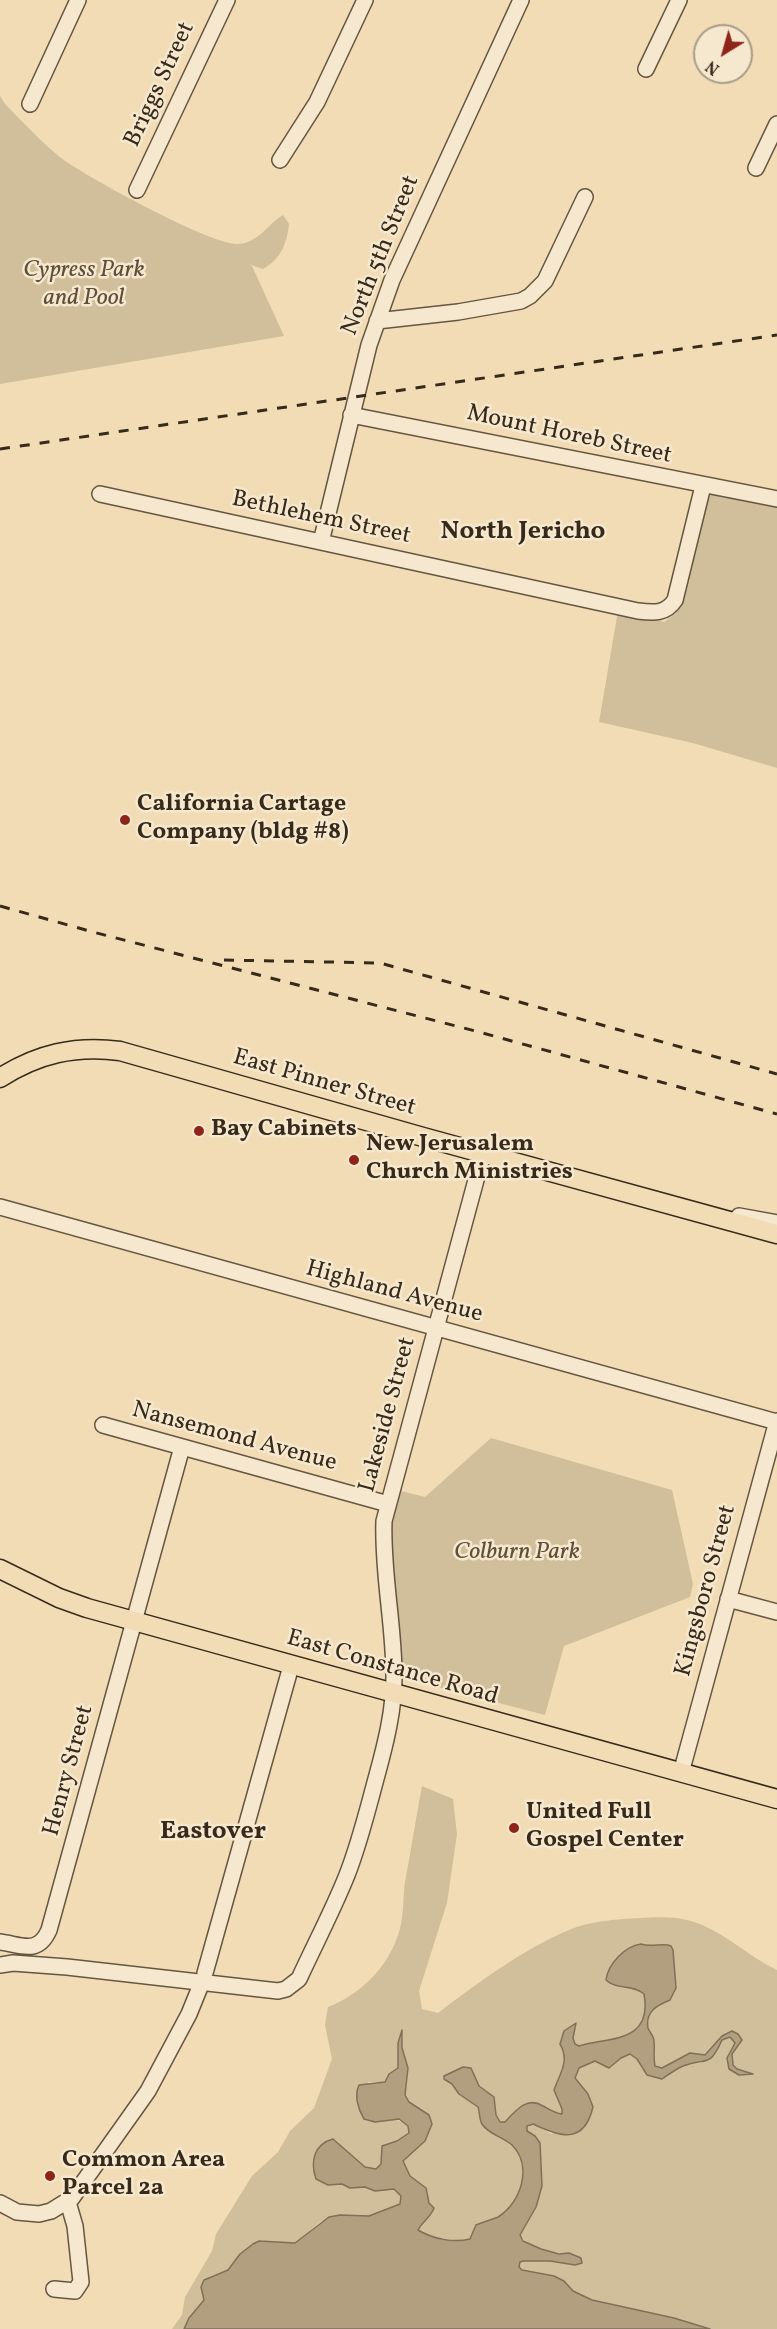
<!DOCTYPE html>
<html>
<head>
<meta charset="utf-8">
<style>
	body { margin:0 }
	#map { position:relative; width:777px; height:2329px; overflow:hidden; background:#f1dcb5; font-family:Vollkorn,serif }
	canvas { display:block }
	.north { position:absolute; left:693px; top:24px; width:60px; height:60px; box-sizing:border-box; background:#f6e8cf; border:2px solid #aa9c87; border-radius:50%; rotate:217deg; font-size:16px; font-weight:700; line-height:24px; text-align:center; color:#372a1a }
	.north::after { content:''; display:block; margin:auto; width:21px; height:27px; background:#8f2418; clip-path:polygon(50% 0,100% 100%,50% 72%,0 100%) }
</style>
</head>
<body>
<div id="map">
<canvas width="777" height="2329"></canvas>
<div class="north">N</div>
</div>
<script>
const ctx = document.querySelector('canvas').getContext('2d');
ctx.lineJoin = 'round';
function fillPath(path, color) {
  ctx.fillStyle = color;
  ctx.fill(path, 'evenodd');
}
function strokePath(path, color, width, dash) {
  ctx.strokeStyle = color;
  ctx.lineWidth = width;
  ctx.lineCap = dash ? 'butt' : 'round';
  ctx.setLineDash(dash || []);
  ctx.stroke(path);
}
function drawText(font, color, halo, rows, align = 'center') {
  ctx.font = font + ' Vollkorn,serif';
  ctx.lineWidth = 5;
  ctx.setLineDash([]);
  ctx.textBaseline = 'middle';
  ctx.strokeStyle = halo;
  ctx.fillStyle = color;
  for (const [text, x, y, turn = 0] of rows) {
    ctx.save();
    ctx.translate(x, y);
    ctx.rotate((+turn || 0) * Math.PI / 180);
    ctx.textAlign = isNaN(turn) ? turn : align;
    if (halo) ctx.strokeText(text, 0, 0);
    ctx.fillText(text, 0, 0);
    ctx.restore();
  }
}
fillPath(new Path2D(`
	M 0,96 L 5,104 C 23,122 41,142 61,158 C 85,176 212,246 238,244 C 258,243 267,225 283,215 L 289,224 C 287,243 281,259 263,269 L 248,264 L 252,266 L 284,336 L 0,384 Z
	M 710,491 L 777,505 L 777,768 L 693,743 L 599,722 L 618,611 L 664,622 L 676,613 Z
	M 491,1438 L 672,1490 L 693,1584 L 690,1597 L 564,1646 L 545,1715 L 403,1678 L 390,1527 L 401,1491 L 425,1497 Z
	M 422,1786 L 453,1799 L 457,1834 L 447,1903 L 419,1991 L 422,2009 L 438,2013 C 478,1983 523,1949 569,1930 C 588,1921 620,1919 641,1918 C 656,1917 675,1916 691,1921 C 724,1931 746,1955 777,1970 L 777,2329 L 710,2329 L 674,2318 L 592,2300 L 573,2291 L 564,2281 L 555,2276 L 522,2270 L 519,2267 L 520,2262 L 523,2261 L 550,2261 L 575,2265 L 568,2253 C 554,2254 527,2248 520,2235 L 536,2207 L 535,2136 L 527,2131 L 527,2126 L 533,2124 L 552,2134 L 588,2094 L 575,2078 L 579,2068 L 595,2061 L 609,2068 L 621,2058 L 630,2054 L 637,2059 L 642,2069 L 662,2079 L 684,2065 L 701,2063 L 716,2053 L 722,2040 L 730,2037 L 735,2043 L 727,2058 L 729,2069 L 747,2071 L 737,2069 L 733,2065 L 732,2054 L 738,2034 L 722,2036 L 705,2055 L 690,2053 L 662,2068 L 655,2065 C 653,2057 655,2049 654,2041 C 654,2036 649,2032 648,2027 C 645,2011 658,2005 670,2000 L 666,1944 L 651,1947 L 641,1944 L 610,1985 L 639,1989 L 644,1994 C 653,2044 609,2037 579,2046 L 575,2044 L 573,2038 L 576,2024 L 564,2032 L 560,2044 C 570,2061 560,2073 554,2090 L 563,2109 L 562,2114 L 555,2113 L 538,2103 L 518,2107 L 505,2122 L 500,2122 L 496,2115 L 494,2097 L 479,2086 L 471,2068 L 444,2079 L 452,2084 L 459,2094 L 478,2107 C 480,2113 479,2119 482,2124 C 488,2134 503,2137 512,2145 C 533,2166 521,2203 498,2216 C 491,2220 483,2222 476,2225 L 470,2239 C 453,2243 433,2239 418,2230 L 422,2222 L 432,2214 L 426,2188 L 410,2176 L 403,2161 L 425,2141 L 429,2115 L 409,2102 L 405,2095 L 408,2068 L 402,2048 L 403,2032 L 398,2043 L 399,2068 L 389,2074 L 386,2082 L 368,2082 L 375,2122 C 389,2119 396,2117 408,2126 L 409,2133 L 397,2141 L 382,2146 L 381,2165 L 376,2169 L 365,2167 L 333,2139 L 321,2182 L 342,2184 L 350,2188 L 365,2187 L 375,2191 L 394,2189 L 401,2196 L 400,2204 L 369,2216 L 340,2215 L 320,2222 L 295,2243 L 259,2241 L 240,2254 L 228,2270 L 210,2276 L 201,2287 L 204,2300 L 189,2318 L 184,2329 L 172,2329 L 182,2315 L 185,2297 L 212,2251 L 216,2234 L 252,2176 L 278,2152 L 290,2131 L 314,2108 L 332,2059 L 325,2025 L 328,2007 C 364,1993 393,1962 401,1924 C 404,1910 403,1896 405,1882 C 411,1850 416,1818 422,1786 Z`), '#d1be9b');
const water = new Path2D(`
	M 641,1944 C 652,1948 662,1942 671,1946 L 673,1950 L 676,1988 L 670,2000 C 658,2005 645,2011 648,2028 C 649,2032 654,2036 654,2041 C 655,2050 653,2057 655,2066 L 662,2068 L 690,2053 L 705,2055 L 722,2036 L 732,2031 L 738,2034 L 742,2040 L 732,2054 L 733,2065 L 737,2069 L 753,2074 L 739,2075 L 729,2069 L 727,2058 L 735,2043 L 730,2037 L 722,2040 C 709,2069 707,2057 683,2066 C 676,2069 668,2075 662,2079 L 647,2075 L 637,2059 L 630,2054 L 621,2058 L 609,2068 L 595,2061 L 579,2068 L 575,2078 L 588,2094 L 593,2107 C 584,2145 560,2137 533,2124 L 527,2126 L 527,2131 L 535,2136 L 540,2143 L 542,2186 L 536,2207 L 520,2235 L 523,2241 L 541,2249 L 559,2254 L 569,2253 L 581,2258 L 582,2263 L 575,2265 L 550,2261 L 523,2261 L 520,2262 L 519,2267 L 522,2270 L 554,2276 L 564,2281 L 573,2291 L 592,2300 L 674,2318 L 710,2329 L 184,2329 L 189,2318 L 204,2300 L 201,2287 L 204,2280 L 228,2270 L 240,2254 L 253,2244 L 259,2241 L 295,2243 L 329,2217 L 340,2215 L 369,2216 L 400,2204 L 401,2196 L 394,2189 L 375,2191 L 365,2187 L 350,2188 L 342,2184 L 328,2185 L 316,2179 C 310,2162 314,2144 333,2139 L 365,2167 L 376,2169 L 381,2164 L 382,2146 L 397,2141 L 409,2133 L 408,2126 L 399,2119 L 375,2122 L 364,2119 C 358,2109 354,2095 359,2085 L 385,2082 L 389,2074 L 398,2068 L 398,2043 L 402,2030 L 402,2048 L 408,2068 L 405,2095 L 409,2102 L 429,2115 L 432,2124 L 425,2141 L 403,2161 L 410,2176 L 426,2188 L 429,2203 L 434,2208 C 431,2217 422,2222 418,2230 C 433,2239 453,2243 470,2239 L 476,2225 C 483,2222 491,2220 498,2217 C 521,2203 533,2166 512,2145 C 503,2137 488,2134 482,2124 C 479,2119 480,2113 478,2107 L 459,2094 L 452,2084 L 444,2079 L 444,2076 L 463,2067 L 471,2068 L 479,2086 L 494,2097 L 496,2115 L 500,2122 L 505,2122 C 516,2110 527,2096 543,2106 C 549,2109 554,2113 562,2114 L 562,2109 L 554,2090 C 560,2073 570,2061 560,2044 L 564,2031 L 576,2023 L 573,2038 L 575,2044 L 579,2046 C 609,2037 653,2043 644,1994 C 633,1984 616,1990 606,1980 C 608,1964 625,1946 641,1944 Z`);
fillPath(water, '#b29f80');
strokePath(water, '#817057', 1.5);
const minor = new Path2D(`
	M 646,69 L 679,0
	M 30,104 L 78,0
	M 280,160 L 317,102 L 365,0
	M 756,168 L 777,124
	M 137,190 L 227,0
	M 377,321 L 458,312 L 521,301 L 530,296 L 545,281 L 585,197
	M 351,415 L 777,499
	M 100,494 L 638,611 C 654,613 666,614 675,600 L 703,486
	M 321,542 L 369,345 L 392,280 L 521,0
	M 0,1207 L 777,1422
	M 739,1216 L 777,1223
	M 103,1425 L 388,1504
	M 728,1599 L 777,1612
	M 681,1773 L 777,1421
	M 0,1942 C 22,1945 38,1955 49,1930 L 182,1447
	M 0,1965 L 13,1963 L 67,1967 L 278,1991 L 286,1989 L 299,1979 C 315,1944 333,1910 347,1875 C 360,1842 368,1808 377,1775 C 386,1742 394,1710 394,1676 C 394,1624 382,1572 384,1521 L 483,1154
	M 205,1973 L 291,1666
	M 0,2203 L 17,2212 L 39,2214 L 51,2211 L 72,2198 L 148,2091 L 189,2014 L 202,1982
	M 54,2289 L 75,2291 L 81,2282 L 75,2226 L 68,2202`);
const major = new Path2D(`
	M 0,1078 C 37,1054 75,1045 120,1051 L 423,1137 L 777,1234
	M 0,1569 L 59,1598 L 87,1608 L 777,1799`);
strokePath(minor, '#665641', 18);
strokePath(major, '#372a1a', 21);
strokePath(minor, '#f6e8cf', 15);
strokePath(major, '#f1dcb5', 18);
strokePath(new Path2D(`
	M 0,449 L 777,335
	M 0,906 L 93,932 L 479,1032 L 777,1114
	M 224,960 L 380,963 L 777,1074`), '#372a1a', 3, [10, 10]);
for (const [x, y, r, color] of [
	[125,820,6,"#8f2418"],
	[199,1131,6,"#8f2418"],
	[354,1160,6,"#8f2418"],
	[514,1828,6,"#8f2418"],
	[50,2176,6,"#8f2418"]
]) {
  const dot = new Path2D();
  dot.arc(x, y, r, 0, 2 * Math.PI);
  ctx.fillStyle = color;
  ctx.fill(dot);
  strokePath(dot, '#f6e8cf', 2);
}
drawText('24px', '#372a1a', '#f6e8cf', [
	["Briggs Street",161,85,-65],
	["North 5th Street",382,256,-68],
	["Mount Horeb Street",569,436,12],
	["Bethlehem Street",321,519,12],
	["East Pinner Street",324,1084,16],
	["Highland Avenue",394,1293,15],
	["Lakeside Street",389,1415,-75],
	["Nansemond Avenue",234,1438,15],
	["Kingsboro Street",707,1591,-75],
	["East Constance Road",392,1669,16],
	["Henry Street",70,1771,-75]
]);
drawText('italic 24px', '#5e4f3a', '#f6e8cf', [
	["Cypress Park",84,272],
	["and Pool",84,300],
	["Colburn Park",517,1554]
]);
drawText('bold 24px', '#372a1a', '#f6e8cf', [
	["California Cartage",137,806],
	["Company (bldg #8)",137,834],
	["Bay Cabinets",211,1131],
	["New Jerusalem",366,1146],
	["Church Ministries",366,1174],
	["United Full",526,1814],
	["Gospel Center",526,1842],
	["Common Area",62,2162],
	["Parcel 2a",62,2190]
], 'left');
drawText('bold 26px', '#372a1a', '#f6e8cf', [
	["North Jericho",523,533],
	["Eastover",213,1833]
]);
</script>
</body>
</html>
